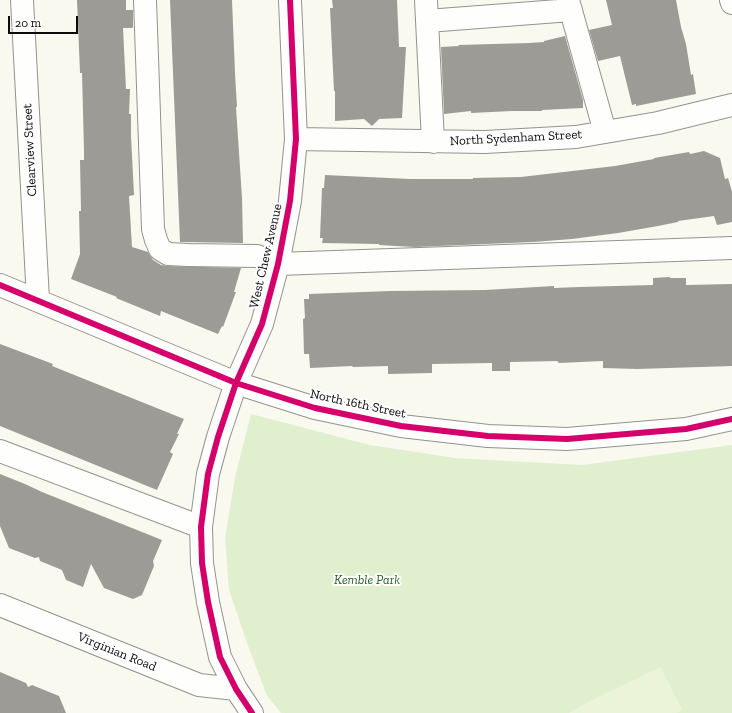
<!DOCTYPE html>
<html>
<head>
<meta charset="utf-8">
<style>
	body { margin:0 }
	#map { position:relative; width:732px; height:713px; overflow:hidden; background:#faf9ef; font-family:"Zilla Slab",serif }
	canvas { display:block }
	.scale { position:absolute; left:8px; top:16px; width:70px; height:18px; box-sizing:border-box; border:2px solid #0b0b0b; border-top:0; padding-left:5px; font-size:12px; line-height:14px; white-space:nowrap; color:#0b0b0b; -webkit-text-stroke:3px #fff; paint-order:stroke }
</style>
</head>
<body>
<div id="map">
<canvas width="732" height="713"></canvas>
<div class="scale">20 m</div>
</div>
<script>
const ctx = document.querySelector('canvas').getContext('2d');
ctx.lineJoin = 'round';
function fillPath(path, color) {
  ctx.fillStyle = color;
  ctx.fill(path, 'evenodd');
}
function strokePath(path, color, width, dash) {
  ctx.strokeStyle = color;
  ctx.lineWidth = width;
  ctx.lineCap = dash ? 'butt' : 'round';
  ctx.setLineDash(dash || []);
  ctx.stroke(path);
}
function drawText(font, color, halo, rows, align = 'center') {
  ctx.font = font + ' "Zilla Slab",serif';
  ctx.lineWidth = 4;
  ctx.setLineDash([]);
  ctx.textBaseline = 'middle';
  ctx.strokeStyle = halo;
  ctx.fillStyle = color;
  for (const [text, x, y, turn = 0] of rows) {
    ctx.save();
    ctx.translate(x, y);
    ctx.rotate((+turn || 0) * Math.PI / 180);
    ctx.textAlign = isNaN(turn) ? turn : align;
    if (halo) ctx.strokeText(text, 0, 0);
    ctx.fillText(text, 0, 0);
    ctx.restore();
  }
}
fillPath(new Path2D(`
	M 251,414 L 370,445 L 455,458 L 582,465 L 732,445 L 732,713 L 281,713 L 267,696 L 247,643 L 229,590 L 225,538 L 235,477 Z`), '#e0f0cf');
fillPath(new Path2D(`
	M 661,667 L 682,710 L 677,713 L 569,713 L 592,700 Z`), '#ebf4d8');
fillPath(new Path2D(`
	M 77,0 L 126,0 L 126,10 L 133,10 L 133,27 L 132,28 L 123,28 L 126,89 L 130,89 L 129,114 L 131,114 L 131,136 L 134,195 L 129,196 L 132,247 L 148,252 L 153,260 L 161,265 L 167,266 L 241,268 L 234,292 L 236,292 L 223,327 L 222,326 L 218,334 L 161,311 L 160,316 L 116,298 L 117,297 L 71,279 L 80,254 L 79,211 L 81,211 L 80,160 L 84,160 L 84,151 L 82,73 L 80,73 Z
	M 170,0 L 232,0 L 235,73 L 237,107 L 236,107 L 242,198 L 243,243 L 180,242 Z
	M 332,0 L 397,0 L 399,47 L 406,47 L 402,118 L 379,119 L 372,126 L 364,119 L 335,121 L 335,91 L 334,91 L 330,8 L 333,8 Z
	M 606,0 L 676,0 L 681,27 L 686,44 L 691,75 L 693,74 L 696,94 L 636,106 L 636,104 L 632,105 L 620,56 L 598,61 L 589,30 L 612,25 Z
	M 565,36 L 583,100 L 583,108 L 542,110 L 542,111 L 512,111 L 471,113 L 471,111 L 444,114 L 441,47 L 459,46 L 458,45 L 529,43 L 544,42 L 544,41 Z
	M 704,151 L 720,158 L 725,179 L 728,178 L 732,192 L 732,222 L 717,225 L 714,216 L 678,221 L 678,222 L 658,226 L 618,233 L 572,239 L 533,242 L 415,247 L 396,246 L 379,245 L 379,244 L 322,243 L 323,238 L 320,238 L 322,188 L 324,188 L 325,175 L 410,179 L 473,179 L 473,178 L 521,177 L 615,166 L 654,159 L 654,158 L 689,152 L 690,154 Z
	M 670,277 L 670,278 L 686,278 L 686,285 L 732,284 L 732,366 L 637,369 L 603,368 L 603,361 L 559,363 L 557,361 L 510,362 L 510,371 L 492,371 L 492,363 L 432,364 L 432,373 L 388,374 L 388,366 L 353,367 L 352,366 L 310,368 L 309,354 L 304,354 L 303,319 L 305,318 L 304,299 L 309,299 L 309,294 L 390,291 L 485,290 L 554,286 L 554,288 L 579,287 L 653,285 L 653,278 Z
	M 0,344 L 53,364 L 52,366 L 184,419 L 177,434 L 179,434 L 170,452 L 173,454 L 157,490 L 0,426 Z
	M 0,474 L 25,484 L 42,492 L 162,540 L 153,561 L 154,566 L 142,595 L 133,599 L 104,588 L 91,564 L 83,587 L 66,580 L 62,570 L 40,561 L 39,557 L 35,558 L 9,548 L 0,526 Z
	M 0,672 L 26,683 L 28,687 L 32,685 L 59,696 L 66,713 L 0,713 Z`), '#9c9b95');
const minor = new Path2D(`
	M 22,0 L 38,300
	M 145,0 L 153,229 L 156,240 L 160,249 L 168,254 L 188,255 L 257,256 L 278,264 L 732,248
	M 426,0 L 433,142
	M 568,0 L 605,132
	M 731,0 L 732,3
	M 427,21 L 571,10
	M 296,139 L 485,142 L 576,137 L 658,123 L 732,105
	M 0,285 L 236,383 L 315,408 L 401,426 L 488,436 L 567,439 L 686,429 L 732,419
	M 0,451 L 201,527
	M 0,605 L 199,685 L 236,689
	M 252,713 L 236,689 L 220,657 L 208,602 L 202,563 L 201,527 L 208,474 L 218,437 L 236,383 L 262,324 L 278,264 L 290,201 L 296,139 L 290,0`);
strokePath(minor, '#93928e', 24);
strokePath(minor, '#fefefd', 22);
strokePath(new Path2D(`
	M 0,285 L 236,383 L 315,408 L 401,426 L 488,436 L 567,439 L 686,429 L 732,419
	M 252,713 L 236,689 L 220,657 L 208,602 L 202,563 L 201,527 L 208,474 L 218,437 L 236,383 L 262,324 L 278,264 L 290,201 L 296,139 L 290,0`), '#d6006c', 6);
drawText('13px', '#0b0b0b', '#fff', [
	["North Sydenham Street",516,138,-3],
	["Clearview Street",30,150,-93],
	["West Chew Avenue",266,256,-77],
	["North 16th Street",358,404,12],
	["Virginian Road",117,652,22]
]);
drawText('italic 13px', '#25621c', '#fff', [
	["Kemble Park",367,580]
]);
</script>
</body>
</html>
